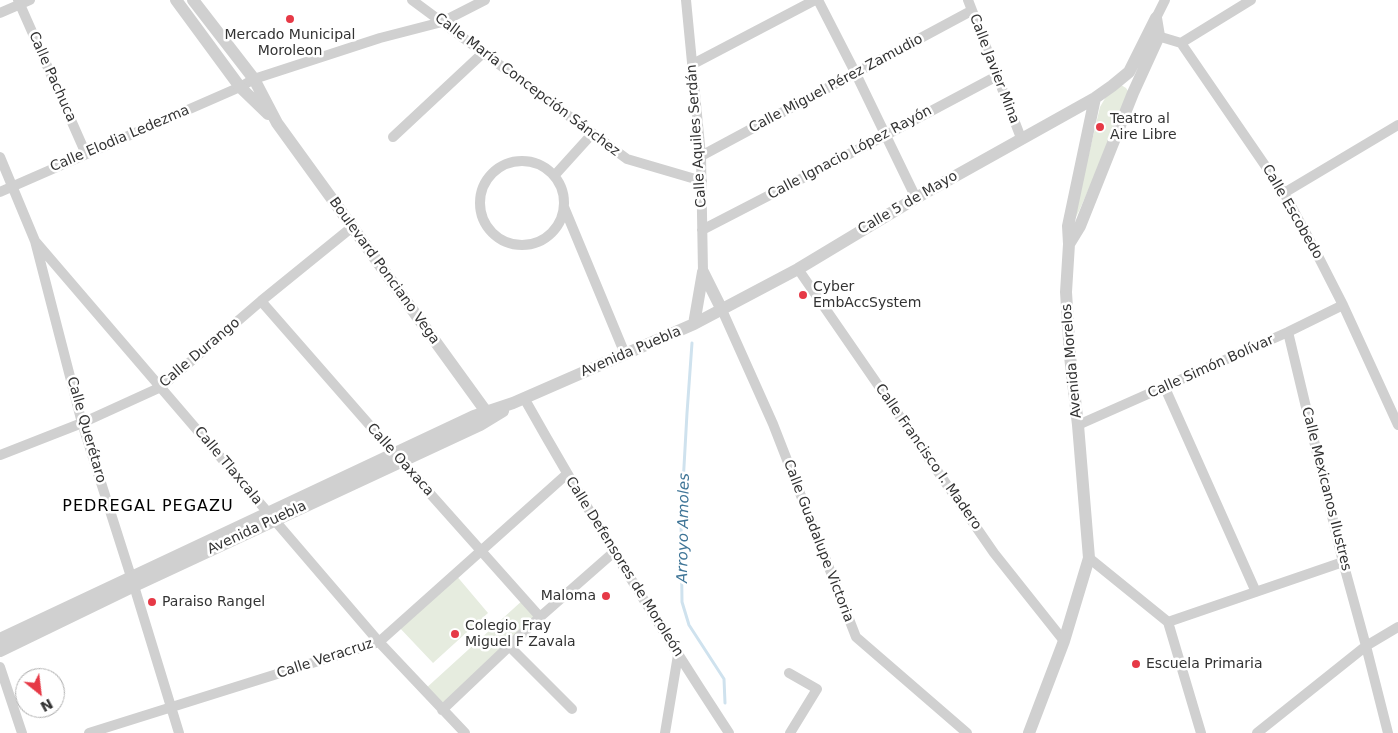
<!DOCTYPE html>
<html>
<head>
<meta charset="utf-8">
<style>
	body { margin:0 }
	#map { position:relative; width:1398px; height:733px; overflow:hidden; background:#fff; font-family:"DejaVu Sans",sans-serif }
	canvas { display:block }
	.north { position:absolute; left:15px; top:668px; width:50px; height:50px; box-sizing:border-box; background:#fff; border:1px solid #adadad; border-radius:50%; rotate:151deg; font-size:14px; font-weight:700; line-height:20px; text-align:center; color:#333 }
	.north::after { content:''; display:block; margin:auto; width:18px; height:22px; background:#e63946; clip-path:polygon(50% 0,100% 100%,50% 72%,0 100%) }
</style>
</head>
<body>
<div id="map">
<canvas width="1398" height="733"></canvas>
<div class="north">N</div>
</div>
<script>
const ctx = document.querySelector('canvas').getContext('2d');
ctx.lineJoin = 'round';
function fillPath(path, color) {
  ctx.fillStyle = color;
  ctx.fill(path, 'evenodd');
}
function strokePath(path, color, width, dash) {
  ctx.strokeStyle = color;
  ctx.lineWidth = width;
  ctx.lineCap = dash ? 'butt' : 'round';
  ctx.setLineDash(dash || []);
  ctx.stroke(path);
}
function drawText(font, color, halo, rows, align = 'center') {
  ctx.font = font + ' "DejaVu Sans",sans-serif';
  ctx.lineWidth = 5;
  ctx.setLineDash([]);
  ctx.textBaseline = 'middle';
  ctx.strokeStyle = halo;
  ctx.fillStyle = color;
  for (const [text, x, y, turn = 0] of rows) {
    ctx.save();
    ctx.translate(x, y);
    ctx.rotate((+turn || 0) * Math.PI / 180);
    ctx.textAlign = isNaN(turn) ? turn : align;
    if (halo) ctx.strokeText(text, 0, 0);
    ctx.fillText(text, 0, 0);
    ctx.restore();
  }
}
fillPath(new Path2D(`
	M 1121,85 L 1126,88 L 1130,94 L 1080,209 L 1072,225 L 1100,107 L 1111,88 Z
	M 455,574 L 488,613 L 433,663 L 397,625 Z
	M 524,599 L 540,617 L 442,710 L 424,690 Z`), '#e6ecdf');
strokePath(new Path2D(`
	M 692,343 L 687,413 L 681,520 L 682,602 L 689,625 L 724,679 L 725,703`), '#cfe2ee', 3);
strokePath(new Path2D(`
	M 18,0 L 86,154
	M 412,0 L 627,159 L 702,181
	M 686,0 L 701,156 L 703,272
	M 818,0 L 856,74 L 916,198
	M 968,0 L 1021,138
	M 0,13 L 30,0
	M 1156,18 L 1165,0
	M 1151,34 L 1181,43 L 1284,193 L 1317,254 L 1343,305 L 1398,425
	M 1181,43 L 1251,0
	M 693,64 L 815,0
	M 393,137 L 483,53
	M 701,156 L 971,11
	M 0,157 L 35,241 L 82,423 L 134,586 L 179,733
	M480 203a42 42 0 1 1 84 0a42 42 0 1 1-84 0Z
	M 554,176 L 592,134
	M 0,192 L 240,87 L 254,79 L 380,38 L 442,22 L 485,0
	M 1284,193 L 1398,125
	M 564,207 L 625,354
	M 702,230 L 886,135 L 997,76
	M 35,241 L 379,642 L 465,733
	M 798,269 L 994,553 L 1064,641
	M 261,301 L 401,461 L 540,617
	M 722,310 L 773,424 L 856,637 L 967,733
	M 1288,332 L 1343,562 L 1366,646 L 1388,733
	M 1165,388 L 1256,592
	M 524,398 C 588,512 657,623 729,733
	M 1078,425 L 1288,332 L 1343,305
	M 0,455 L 82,423 L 161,387 L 261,301 L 351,228
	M 1089,558 L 1168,622 L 1201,733
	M 1168,622 L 1343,562
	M 509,646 L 572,709
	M 0,667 L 22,733
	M 789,673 L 817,689 L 790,733
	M 442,710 L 540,617 L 614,552
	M 89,733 L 379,642 L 567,474
	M 665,733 L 678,655
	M 1257,733 L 1366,646 L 1398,627`), '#d0d0d0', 10);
strokePath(new Path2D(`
	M 176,0 L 240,87 L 268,114
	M 193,0 L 254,79 L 277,123 L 490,417
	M 1069,244 L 1068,226 L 1095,98
	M 703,272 L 722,310
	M 694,324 L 703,272
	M 0,639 L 474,416 L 513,403 L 694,324 L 798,269 L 916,198 L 1095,98 L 1112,86 L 1129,72 L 1156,18
	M 0,651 L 134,586 L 480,425 L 503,411
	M 1029,733 L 1064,641 L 1089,558 L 1078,425 L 1070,356 L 1066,292 L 1069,244 L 1080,226 L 1133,93 L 1159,36 L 1156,18`), '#d0d0d0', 12);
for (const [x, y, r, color] of [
	[290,19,5,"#e63946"],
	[1100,127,5,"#e63946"],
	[803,295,5,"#e63946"],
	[606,596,5,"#e63946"],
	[152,602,5,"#e63946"],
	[455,634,5,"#e63946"],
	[1136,664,5,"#e63946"]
]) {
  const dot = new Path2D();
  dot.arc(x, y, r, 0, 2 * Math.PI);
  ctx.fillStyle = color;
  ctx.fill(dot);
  strokePath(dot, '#fff', 2);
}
drawText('14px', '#333', '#fff', [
	["Mercado Municipal",290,35,"center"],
	["Moroleon",290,51,"center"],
	["Teatro al",1110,119],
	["Aire Libre",1110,135],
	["Cyber",813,287],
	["EmbAccSystem",813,303],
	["Maloma",596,596,"right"],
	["Paraiso Rangel",162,602],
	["Colegio Fray",465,626],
	["Miguel F Zavala",465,642],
	["Escuela Primaria",1146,664]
], 'left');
drawText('14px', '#333', '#fff', [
	["Calle Javier Mina",994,69,69],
	["Calle Pachuca",52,77,66],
	["Calle Miguel Pérez Zamudio",836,84,-28],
	["Calle María Concepción Sánchez",527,85,37],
	["Calle Aquiles Serdán",697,136,-94],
	["Calle Elodia Ledezma",120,139,-23],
	["Calle Ignacio López Rayón",850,153,-28],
	["Calle 5 de Mayo",908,203,-30],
	["Calle Escobedo",1292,212,60],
	["Boulevard Ponciano Vega",384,271,54],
	["Avenida Puebla",631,352,-23],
	["Calle Durango",200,353,-40],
	["Avenida Morelos",1072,361,-95],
	["Calle Simón Bolívar",1211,367,-24],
	["Calle Querétaro",86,430,74],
	["Calle Francisco I. Madero",928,457,55],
	["Calle Oaxaca",400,460,48],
	["Calle Tlaxcala",228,466,50],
	["Calle Mexicanos Ilustres",1326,489,76],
	["Avenida Puebla",257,528,-25],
	["Calle Guadalupe Victoria",818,541,69],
	["Calle Defensores de Moroleón",624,567,58],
	["Calle Veracruz",325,659,-18]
]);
drawText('italic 15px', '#3f7597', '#fff', [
	["Arroyo Amoles",684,528,-89]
]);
ctx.letterSpacing = '1px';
drawText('16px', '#000', '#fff', [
	["PEDREGAL PEGAZU",148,507]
]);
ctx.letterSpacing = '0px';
</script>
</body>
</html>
